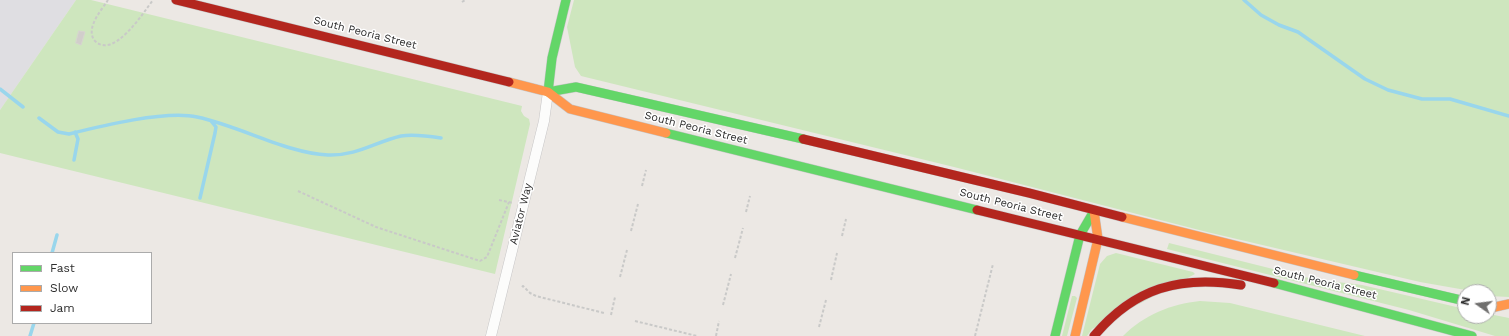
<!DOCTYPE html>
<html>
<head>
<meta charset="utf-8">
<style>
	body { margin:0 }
	#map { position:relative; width:1509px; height:336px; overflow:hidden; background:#ece8e4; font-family:"Work Sans",sans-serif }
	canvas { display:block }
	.legend { position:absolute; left:12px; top:252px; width:140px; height:72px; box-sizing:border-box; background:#fff; border:1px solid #ababab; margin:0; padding:5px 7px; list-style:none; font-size:12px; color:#2e2e2e }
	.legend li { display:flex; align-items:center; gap:8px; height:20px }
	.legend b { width:20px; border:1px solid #ababab }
	.north { position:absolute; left:1457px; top:284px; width:40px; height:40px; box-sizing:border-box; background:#fff; border:1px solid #ababab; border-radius:50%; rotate:284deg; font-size:11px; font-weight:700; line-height:16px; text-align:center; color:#2e2e2e }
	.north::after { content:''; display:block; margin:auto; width:14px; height:18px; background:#706f6e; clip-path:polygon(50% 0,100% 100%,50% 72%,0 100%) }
</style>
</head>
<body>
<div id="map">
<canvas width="1509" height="336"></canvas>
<ul class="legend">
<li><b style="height:5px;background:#63d668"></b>Fast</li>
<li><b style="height:5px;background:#ff974d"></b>Slow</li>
<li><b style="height:5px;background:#b3261e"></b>Jam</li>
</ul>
<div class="north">N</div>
</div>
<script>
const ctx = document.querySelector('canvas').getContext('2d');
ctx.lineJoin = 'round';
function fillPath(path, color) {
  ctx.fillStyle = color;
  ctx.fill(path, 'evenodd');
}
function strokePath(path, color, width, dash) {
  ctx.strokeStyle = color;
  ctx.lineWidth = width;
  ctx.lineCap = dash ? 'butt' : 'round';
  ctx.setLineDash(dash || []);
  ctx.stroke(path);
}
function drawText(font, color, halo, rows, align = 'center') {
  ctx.font = font + ' "Work Sans",sans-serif';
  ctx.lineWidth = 3;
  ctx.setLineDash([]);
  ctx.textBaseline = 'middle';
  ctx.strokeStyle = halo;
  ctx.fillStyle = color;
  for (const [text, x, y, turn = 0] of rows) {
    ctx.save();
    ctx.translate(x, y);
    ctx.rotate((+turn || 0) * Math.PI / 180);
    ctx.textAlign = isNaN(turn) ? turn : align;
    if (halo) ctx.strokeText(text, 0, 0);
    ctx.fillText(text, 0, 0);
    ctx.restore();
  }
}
fillPath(new Path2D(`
	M 0,0 L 76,0 L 0,110 Z`), '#dfdee2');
fillPath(new Path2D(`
	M 76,0 L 91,0 L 522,106 L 521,111 L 524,116 L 529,119 L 530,124 L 495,274 L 0,153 L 0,110 Z
	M 574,0 L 1509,0 L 1509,297 L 1489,296 L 1489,292 L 1477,292 L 1420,282 L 1207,232 L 954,167 L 581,76 L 575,67 L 567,27 Z
	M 1169,243 L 1313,279 L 1362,285 L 1465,309 L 1465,316 L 1489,316 L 1489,314 L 1509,318 L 1509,336 L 1495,336 L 1409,310 L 1167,249 Z
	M 1116,253 L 1193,272 L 1195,274 L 1092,329 L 1087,336 L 1082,336 L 1100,264 L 1107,256 Z
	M 1072,296 L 1075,296 L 1077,298 L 1067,336 L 1062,336 Z
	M 1200,301 L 1230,303 L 1365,336 L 1123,336 C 1144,315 1171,304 1200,301 Z`), '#cee6be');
strokePath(new Path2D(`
	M 1244,0 L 1261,15 L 1279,25 L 1298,32 L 1365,79 L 1388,90 L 1422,99 L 1450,99 L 1509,116
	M 0,89 L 23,107
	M 39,118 L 58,132 L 69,134 C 101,126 166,110 197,117 C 240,126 286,153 328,155 C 357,156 375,142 401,136 C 414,134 428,136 441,138
	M 74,160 L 78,139 L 75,132
	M 200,198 L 215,133 L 216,127 L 211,121
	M 52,253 L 57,235
	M 30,336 L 34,323`), '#99d6ec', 3.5);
const building = new Path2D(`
	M 79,31 L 85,32 L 81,45 L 76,43 Z`);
fillPath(building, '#d1cecb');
strokePath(building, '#d7d4d0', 1);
const street = new Path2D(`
	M 491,336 L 544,121 L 548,92`);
const fast = new Path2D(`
	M 548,92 L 576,87 L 803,139
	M 548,92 L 552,58 L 566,0
	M 666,133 L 977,210
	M 1354,275 L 1465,301
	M 1274,283 L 1472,336
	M 1055,336 L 1080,235 L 1094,211`);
const slow = new Path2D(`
	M 509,82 L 548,92 L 570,109 L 666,133
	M 1122,217 L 1354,275
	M 1495,307 L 1509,304
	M 1075,336 L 1098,239 L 1094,211`);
const jam = new Path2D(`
	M 176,0 L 509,82
	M 803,139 L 1029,193 L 1122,217
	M 977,210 L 1274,283
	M 1094,336 C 1134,288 1180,275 1241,285`);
strokePath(street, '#c5c4c5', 11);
strokePath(fast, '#c5c4c5', 10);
strokePath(slow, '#c5c4c5', 10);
strokePath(jam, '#c5c4c5', 10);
strokePath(new Path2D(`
	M 108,0 C 101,11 86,27 94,40 C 113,61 143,13 153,0
	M 462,2 L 465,0
	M 642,186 L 646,170
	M 298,191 L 376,227 L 480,261 L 487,257 L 509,202
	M 499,200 L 513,203
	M 746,212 L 750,196
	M 631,231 L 638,204
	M 842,236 L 846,219
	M 735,258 L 743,228
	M 620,277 L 627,250
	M 831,280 L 837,253
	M 522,287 L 523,286 L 530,293 L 536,296 L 604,313
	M 723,305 L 731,274
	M 611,315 L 615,297
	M 635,321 L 697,336
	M 819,327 L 826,300
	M 716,336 L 719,321
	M 975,336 L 993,264`), '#c9c9c8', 2, [3, 2]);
strokePath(street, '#fcfcfb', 10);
strokePath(fast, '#63d668', 9);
strokePath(slow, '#ff974d', 9);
strokePath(jam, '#b3261e', 9);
drawText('11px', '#2e2e2e', '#fff', [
	["South Peoria Street",365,33,14],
	["South Peoria Street",696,128,14],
	["South Peoria Street",1011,205,14],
	["Aviator Way",521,214,-76],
	["South Peoria Street",1325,283,14]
]);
</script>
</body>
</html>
